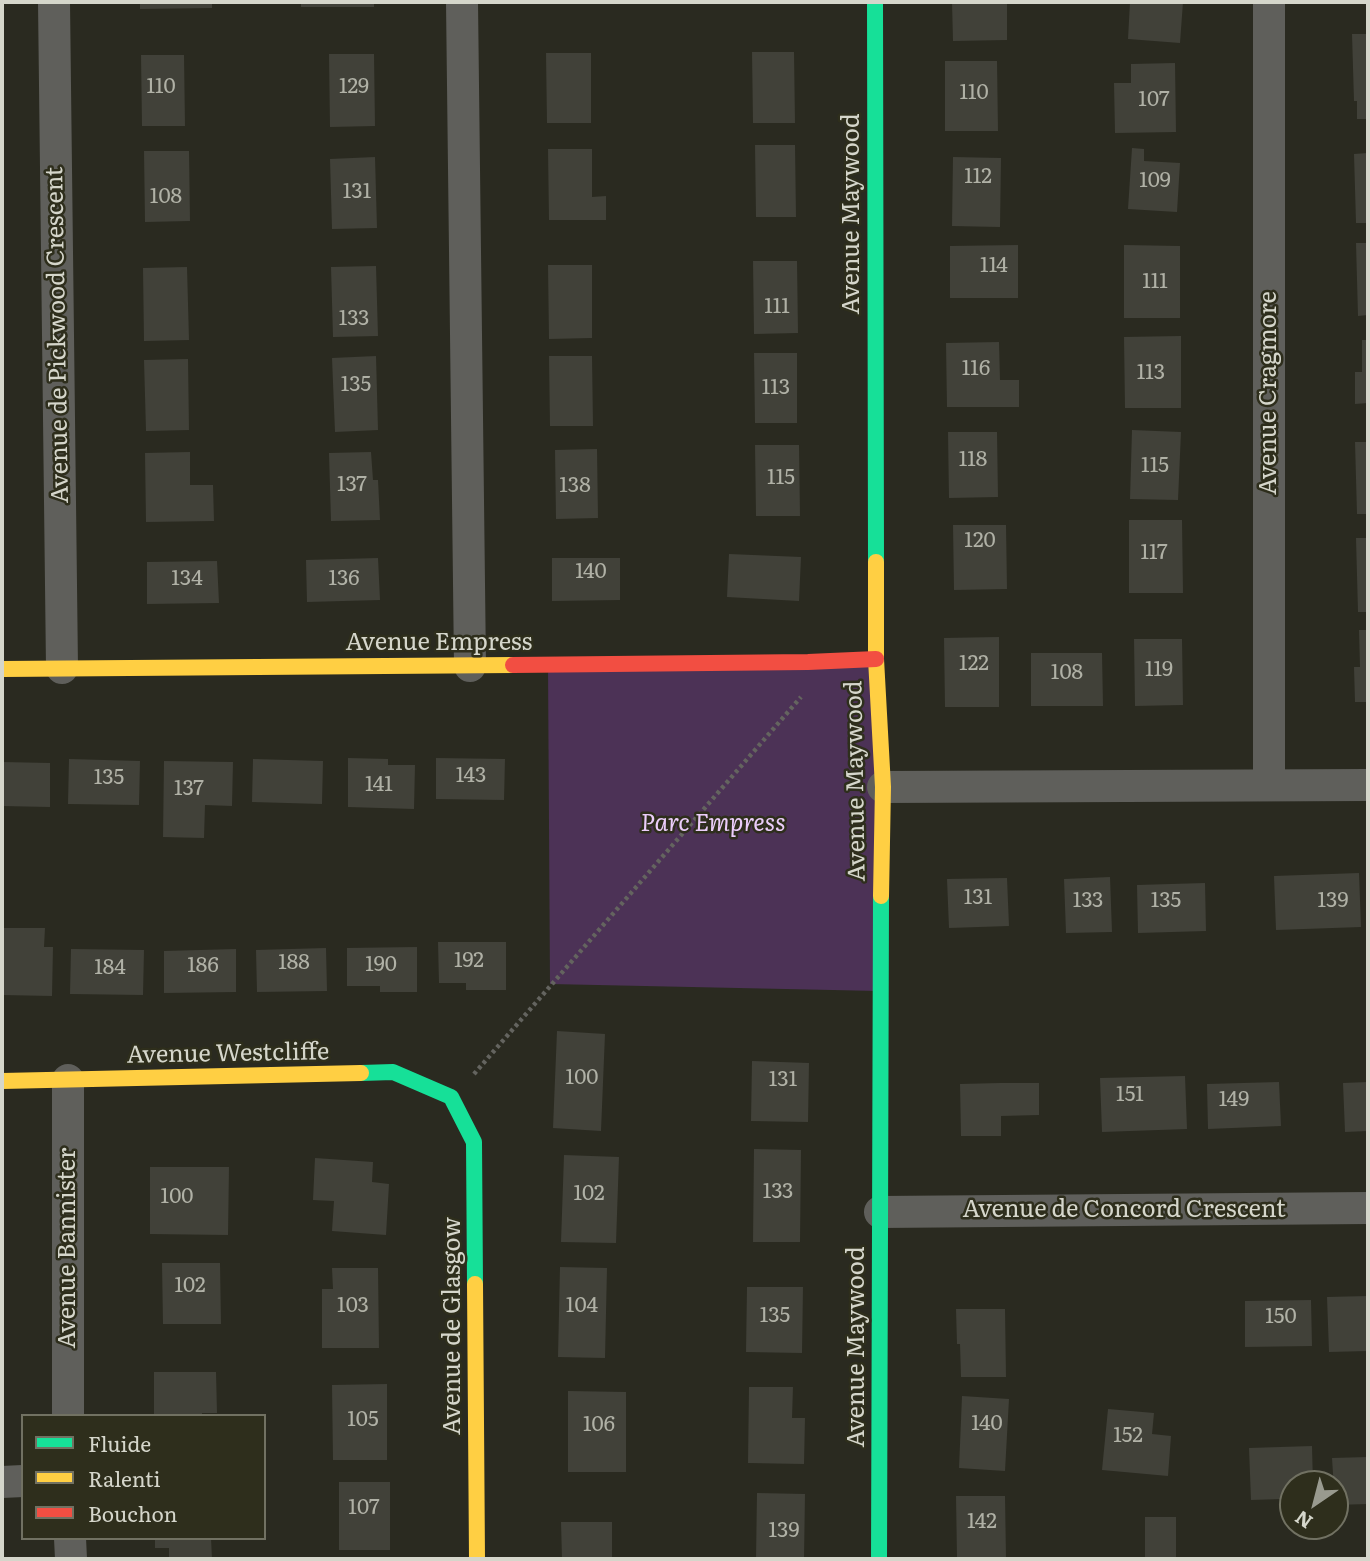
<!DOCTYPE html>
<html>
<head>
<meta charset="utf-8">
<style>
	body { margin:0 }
	#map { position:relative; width:1370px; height:1561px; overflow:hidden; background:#2a2a20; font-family:Literata,serif }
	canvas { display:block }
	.frame { position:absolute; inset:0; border:4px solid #d5d6cb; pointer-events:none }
	.legend { position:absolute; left:21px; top:1414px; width:245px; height:126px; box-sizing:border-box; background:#2e2e1c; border:2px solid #717162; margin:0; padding:9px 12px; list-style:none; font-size:21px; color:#d5d6cb }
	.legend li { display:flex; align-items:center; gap:14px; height:35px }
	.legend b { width:35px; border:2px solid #717162 }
	.north { position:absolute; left:1279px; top:1470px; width:70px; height:70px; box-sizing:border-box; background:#2e2e1c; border:2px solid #717162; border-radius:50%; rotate:215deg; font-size:19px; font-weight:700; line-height:28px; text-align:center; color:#d5d6cb }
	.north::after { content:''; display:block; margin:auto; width:24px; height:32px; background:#999a8f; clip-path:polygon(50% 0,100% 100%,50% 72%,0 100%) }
</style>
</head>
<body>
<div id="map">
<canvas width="1370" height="1561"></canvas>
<div class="frame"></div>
<ul class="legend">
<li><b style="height:9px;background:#16e098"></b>Fluide</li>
<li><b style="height:9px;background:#ffcf43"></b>Ralenti</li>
<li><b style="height:9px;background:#f24e42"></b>Bouchon</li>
</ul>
<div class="north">N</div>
</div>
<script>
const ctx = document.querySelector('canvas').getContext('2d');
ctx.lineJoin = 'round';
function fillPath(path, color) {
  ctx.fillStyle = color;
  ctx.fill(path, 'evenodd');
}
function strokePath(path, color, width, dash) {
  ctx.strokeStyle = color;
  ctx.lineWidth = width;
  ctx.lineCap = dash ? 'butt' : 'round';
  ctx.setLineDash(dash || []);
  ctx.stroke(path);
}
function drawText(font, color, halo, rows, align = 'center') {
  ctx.font = font + ' Literata,serif';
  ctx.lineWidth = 5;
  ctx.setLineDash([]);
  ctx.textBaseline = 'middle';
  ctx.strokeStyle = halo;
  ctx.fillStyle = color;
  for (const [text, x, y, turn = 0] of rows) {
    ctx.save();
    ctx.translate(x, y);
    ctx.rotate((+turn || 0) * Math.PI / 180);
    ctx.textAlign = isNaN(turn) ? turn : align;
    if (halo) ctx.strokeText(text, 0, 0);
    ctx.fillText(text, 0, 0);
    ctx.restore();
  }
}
fillPath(new Path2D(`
	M 876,659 L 879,991 L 550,984 L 548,665 Z`), '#4c3256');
fillPath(new Path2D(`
	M 140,2 L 212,2 L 212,8 L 140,9 Z
	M 301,2 L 374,2 L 374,7 L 301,7 Z
	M 952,2 L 1007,2 L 1007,40 L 953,41 Z
	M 1130,2 L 1183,2 L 1180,43 L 1128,39 Z
	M 1352,34 L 1368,34 L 1368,119 L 1357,119 L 1357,101 L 1354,101 Z
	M 752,52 L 794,52 L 795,123 L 753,123 Z
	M 546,53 L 591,53 L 591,123 L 547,123 Z
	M 329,54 L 374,54 L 375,126 L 330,127 Z
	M 141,55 L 184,55 L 185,126 L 142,126 Z
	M 945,61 L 997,61 L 998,131 L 945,131 Z
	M 1175,63 L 1176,132 L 1115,133 L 1114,83 L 1131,83 L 1131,64 Z
	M 755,145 L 795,145 L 796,217 L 756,217 Z
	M 1132,148 L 1144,149 L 1144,161 L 1180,163 L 1177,212 L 1128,209 Z
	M 548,149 L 592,149 L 592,197 L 606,196 L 606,220 L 549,220 Z
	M 144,151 L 189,151 L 190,221 L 145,222 Z
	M 1368,153 L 1368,223 L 1356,223 L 1354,154 Z
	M 375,157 L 377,228 L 332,229 L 330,159 Z
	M 953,157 L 1001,158 L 1000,227 L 952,226 Z
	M 1356,243 L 1368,243 L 1368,315 L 1358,316 Z
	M 1018,245 L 1018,298 L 950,298 L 950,246 Z
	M 1124,245 L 1180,246 L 1180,318 L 1124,318 Z
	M 753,261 L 797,261 L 798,333 L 754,334 Z
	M 548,265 L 592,265 L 592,338 L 549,339 Z
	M 376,266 L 378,336 L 333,337 L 331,267 Z
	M 187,267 L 189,340 L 144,341 L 143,268 Z
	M 1181,336 L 1181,408 L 1125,408 L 1124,337 Z
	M 1362,340 L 1368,340 L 1368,403 L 1355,404 L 1355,372 L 1362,372 Z
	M 999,342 L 1000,380 L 1019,380 L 1019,407 L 947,407 L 946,343 Z
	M 754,353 L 797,353 L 797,423 L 755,423 Z
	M 376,356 L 378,430 L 335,432 L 332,358 Z
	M 549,356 L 592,356 L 593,426 L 550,426 Z
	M 188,359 L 189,430 L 146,431 L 144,360 Z
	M 1132,430 L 1181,432 L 1178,500 L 1130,499 Z
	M 948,432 L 997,432 L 998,497 L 949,498 Z
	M 1355,442 L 1368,442 L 1368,514 L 1357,514 Z
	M 755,445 L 799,445 L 800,516 L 756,516 Z
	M 597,449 L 598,518 L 556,519 L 555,450 Z
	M 190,452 L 190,485 L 213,485 L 214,521 L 146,522 L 145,453 Z
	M 371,452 L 373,480 L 378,480 L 380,520 L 331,521 L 329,453 Z
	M 1129,520 L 1182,520 L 1183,593 L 1129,593 Z
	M 953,525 L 1006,525 L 1007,589 L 954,590 Z
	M 1356,538 L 1368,538 L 1368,612 L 1358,612 Z
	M 729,554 L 801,557 L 799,601 L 727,597 Z
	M 378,558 L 380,600 L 307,602 L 306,560 Z
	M 552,558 L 620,558 L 620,600 L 552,601 Z
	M 217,561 L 219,603 L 147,604 L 147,562 Z
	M 1359,630 L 1368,630 L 1368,702 L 1355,702 L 1354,667 L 1360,667 Z
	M 999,637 L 999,707 L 945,707 L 944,638 Z
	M 1134,639 L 1182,639 L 1183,705 L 1135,706 Z
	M 1031,653 L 1102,653 L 1103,706 L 1031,706 Z
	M 348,758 L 388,759 L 388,765 L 415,765 L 414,809 L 348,807 Z
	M 436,758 L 505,759 L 504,800 L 436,799 Z
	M 69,759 L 140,761 L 139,805 L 68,804 Z
	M 253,759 L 323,761 L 322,804 L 252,802 Z
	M 164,761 L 233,762 L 232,806 L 205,805 L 204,838 L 163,837 Z
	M 2,762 L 50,763 L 50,807 L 2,806 Z
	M 1359,873 L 1361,927 L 1276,930 L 1274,876 Z
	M 1110,877 L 1112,932 L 1066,933 L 1064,879 Z
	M 1007,878 L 1009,926 L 949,928 L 947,879 Z
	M 1205,883 L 1206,931 L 1138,933 L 1137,885 Z
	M 2,928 L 45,928 L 44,947 L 53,947 L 52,996 L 2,995 Z
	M 438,942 L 506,942 L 506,990 L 466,990 L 466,983 L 439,983 Z
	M 417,947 L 417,992 L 380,992 L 380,986 L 347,986 L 347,948 Z
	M 326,948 L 327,991 L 257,992 L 256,950 Z
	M 71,949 L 144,950 L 143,995 L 70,994 Z
	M 236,949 L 236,992 L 164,993 L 164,951 Z
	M 557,1031 L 605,1034 L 601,1131 L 553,1128 Z
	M 752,1061 L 809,1063 L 808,1122 L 751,1121 Z
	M 1185,1076 L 1187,1129 L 1102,1132 L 1100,1078 Z
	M 1279,1082 L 1281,1126 L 1208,1129 L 1207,1084 Z
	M 1368,1082 L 1368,1131 L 1345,1132 L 1343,1083 Z
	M 1000,1083 L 1039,1083 L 1039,1115 L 1001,1116 L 1001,1136 L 961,1136 L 960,1084 Z
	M 754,1149 L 801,1150 L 800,1242 L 753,1242 Z
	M 564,1155 L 619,1157 L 616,1243 L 561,1242 Z
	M 315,1158 L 373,1162 L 372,1182 L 389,1184 L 386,1235 L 332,1231 L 334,1201 L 313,1200 Z
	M 150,1167 L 229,1167 L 228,1235 L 150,1234 Z
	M 162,1263 L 220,1263 L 221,1324 L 163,1324 Z
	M 560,1267 L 607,1268 L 605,1358 L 558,1357 Z
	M 332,1268 L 378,1268 L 379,1348 L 322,1348 L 322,1289 L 333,1289 Z
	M 747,1287 L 803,1287 L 802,1353 L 746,1352 Z
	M 1368,1296 L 1368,1351 L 1329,1352 L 1327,1297 Z
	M 1311,1300 L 1312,1346 L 1245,1347 L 1245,1301 Z
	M 956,1309 L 1005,1309 L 1006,1377 L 961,1377 L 960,1344 L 957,1344 Z
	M 154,1372 L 216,1372 L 217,1413 L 202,1413 L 202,1416 L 154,1416 Z
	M 387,1384 L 387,1460 L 333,1460 L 332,1385 Z
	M 749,1387 L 793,1387 L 792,1418 L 805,1418 L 804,1464 L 748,1463 Z
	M 568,1391 L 626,1392 L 626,1472 L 568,1472 Z
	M 962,1396 L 1009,1399 L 1005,1471 L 959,1468 Z
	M 1108,1409 L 1154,1413 L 1152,1434 L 1171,1436 L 1168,1476 L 1102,1470 Z
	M 1312,1446 L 1313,1484 L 1293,1484 L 1293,1507 L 1282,1507 L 1282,1499 L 1251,1500 L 1249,1448 Z
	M 1368,1457 L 1368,1504 L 1335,1505 L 1332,1458 Z
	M 339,1482 L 390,1482 L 390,1550 L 339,1550 Z
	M 757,1493 L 805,1494 L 804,1559 L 756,1559 Z
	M 956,1496 L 1005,1496 L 1006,1558 L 957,1558 Z
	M 1145,1517 L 1176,1517 L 1176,1559 L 1145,1559 Z
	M 561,1522 L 612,1522 L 612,1559 L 562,1559 Z
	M 155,1538 L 211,1538 L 212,1559 L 169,1559 L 169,1548 L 155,1548 Z`), '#414139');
strokePath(new Path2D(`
	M 474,1074 L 801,697`), '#64645f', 4.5, [3.5, 3.5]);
strokePath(new Path2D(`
	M 54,2 L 62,668
	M 462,2 L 470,666
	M 1269,2 L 1269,785
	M 883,787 L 1368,785
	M 880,1212 L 1368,1208
	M 68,1416 L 68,1080
	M 2,1482 L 23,1481
	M 70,1538 L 71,1559`), '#5f5f5b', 32);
strokePath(new Path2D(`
	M 875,2 L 876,562
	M 361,1073 L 393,1072 L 451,1097 L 474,1142 L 475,1284
	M 879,1559 L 881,896`), '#16e098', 16);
strokePath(new Path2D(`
	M 876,562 L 876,659 L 883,787 L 881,896
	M 2,669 L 513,665
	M 2,1081 L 361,1073
	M 475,1284 L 477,1559`), '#ffcf43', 16);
strokePath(new Path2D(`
	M 513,665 L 808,662 L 876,659`), '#f24e42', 16);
drawText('21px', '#b0b1a6', null, [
	["110",161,87],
	["129",354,87],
	["110",974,93],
	["107",1154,100],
	["112",978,177],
	["109",1155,181],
	["131",357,192],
	["108",166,197],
	["114",994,266],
	["111",1155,282],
	["111",777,307],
	["133",354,319],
	["116",976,369],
	["113",1151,373],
	["135",356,385],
	["113",776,388],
	["118",973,460],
	["115",1155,466],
	["115",781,478],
	["137",352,485],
	["138",575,486],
	["120",980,541],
	["117",1154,553],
	["140",591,572],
	["134",187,579],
	["136",344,579],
	["122",974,664],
	["119",1159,670],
	["108",1067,673],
	["143",471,776],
	["135",109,778],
	["141",379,785],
	["137",189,789],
	["131",978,898],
	["133",1088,901],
	["135",1166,901],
	["139",1333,901],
	["192",469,961],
	["188",294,963],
	["190",381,965],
	["186",203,966],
	["184",110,968],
	["100",582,1078],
	["131",783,1080],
	["151",1130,1095],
	["149",1234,1100],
	["133",778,1192],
	["102",589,1194],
	["100",177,1197],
	["102",190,1286],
	["103",353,1306],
	["104",582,1306],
	["135",775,1316],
	["150",1281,1317],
	["105",363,1420],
	["140",987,1424],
	["106",599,1425],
	["152",1128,1436],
	["107",364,1508],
	["142",982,1522],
	["139",784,1531]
]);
drawText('24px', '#d5d6cb', '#2e2e1c', [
	["Avenue Maywood",852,214,-90],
	["Avenue de Pickwood Crescent",58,335,-91],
	["Avenue Cragmore",1269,393,-90],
	["Avenue Empress",439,643],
	["Avenue Maywood",856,781,-91],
	["Avenue Westcliffe",228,1054,-1],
	["Avenue de Concord Crescent",1124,1210],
	["Avenue Bannister",68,1248,-90],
	["Avenue de Glasgow",453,1326,-90],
	["Avenue Maywood",857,1347,-90]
]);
drawText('italic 24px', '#ebcdfa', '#2e2e1c', [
	["Parc Empress",713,824]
]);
</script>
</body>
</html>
